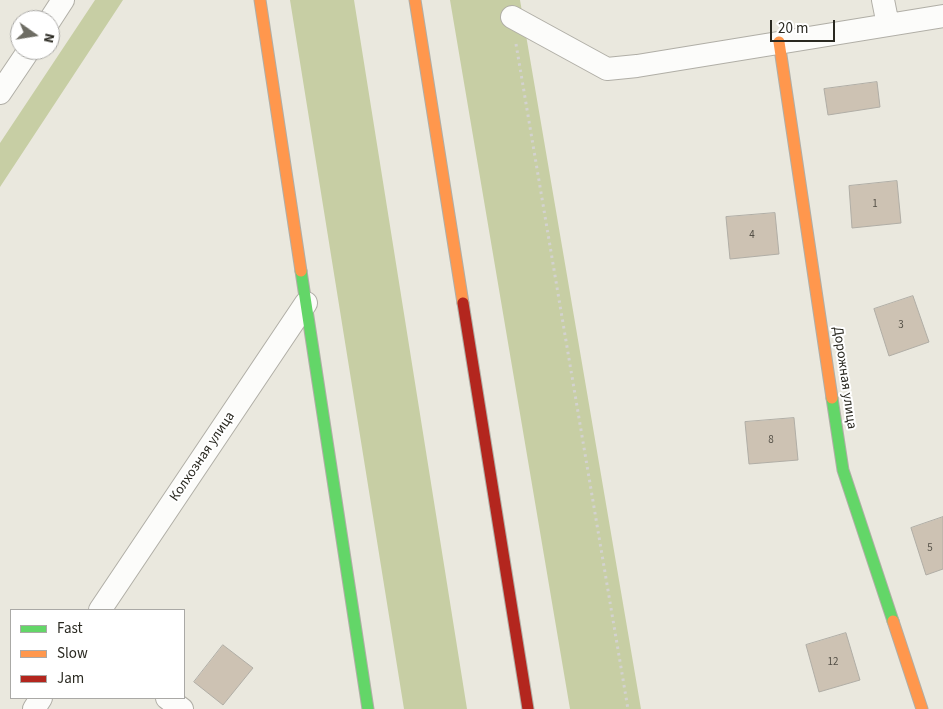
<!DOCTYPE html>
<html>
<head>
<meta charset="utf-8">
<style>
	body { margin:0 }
	#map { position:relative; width:943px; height:709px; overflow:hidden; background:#eae8de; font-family:"Source Sans 3",sans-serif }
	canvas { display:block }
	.legend { position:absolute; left:10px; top:609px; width:175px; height:90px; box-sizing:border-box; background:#fff; border:1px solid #aaa9a6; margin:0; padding:6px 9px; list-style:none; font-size:15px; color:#2a2921 }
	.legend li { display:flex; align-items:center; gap:10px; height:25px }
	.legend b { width:25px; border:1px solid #aaa9a6 }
	.north { position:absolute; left:10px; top:10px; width:50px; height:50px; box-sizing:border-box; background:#fff; border:1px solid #aaa9a6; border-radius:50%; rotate:103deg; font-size:14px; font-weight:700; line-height:20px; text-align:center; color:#2a2921 }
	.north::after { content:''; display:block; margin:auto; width:18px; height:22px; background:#6d6c63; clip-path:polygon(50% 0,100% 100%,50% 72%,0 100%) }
	.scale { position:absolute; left:770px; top:20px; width:65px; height:22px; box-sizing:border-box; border:2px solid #2a2921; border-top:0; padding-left:6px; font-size:15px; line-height:18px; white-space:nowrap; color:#2a2921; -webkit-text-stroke:4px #fff; paint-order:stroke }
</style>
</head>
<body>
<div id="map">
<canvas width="943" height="709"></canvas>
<ul class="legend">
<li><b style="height:6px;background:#63d668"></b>Fast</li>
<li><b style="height:6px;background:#ff974d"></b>Slow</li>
<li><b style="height:6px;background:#b3261e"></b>Jam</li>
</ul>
<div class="north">N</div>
<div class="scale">20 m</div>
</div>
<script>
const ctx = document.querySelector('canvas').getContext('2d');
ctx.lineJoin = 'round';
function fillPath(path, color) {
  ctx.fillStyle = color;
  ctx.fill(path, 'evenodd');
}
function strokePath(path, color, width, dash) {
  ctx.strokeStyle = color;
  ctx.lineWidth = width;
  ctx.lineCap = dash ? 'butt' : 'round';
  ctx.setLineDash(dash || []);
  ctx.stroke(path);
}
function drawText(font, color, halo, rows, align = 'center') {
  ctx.font = font + ' "Source Sans 3",sans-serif';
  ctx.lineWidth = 4;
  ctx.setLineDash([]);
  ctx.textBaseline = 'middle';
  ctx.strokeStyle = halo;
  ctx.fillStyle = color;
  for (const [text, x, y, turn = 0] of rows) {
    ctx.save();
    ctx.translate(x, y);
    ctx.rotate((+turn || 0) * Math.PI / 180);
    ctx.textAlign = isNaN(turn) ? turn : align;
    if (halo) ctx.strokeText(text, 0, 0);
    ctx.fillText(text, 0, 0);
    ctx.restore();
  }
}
fillPath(new Path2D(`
	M 95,0 L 123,0 L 0,187 L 0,143 Z
	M 290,0 L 354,0 L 467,709 L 404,709 Z
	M 450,0 L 520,0 L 641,709 L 570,709 Z`), '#c7cea4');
const building = new Path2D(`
	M 877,82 L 880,107 L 828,115 L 824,89 Z
	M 897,181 L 901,223 L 852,228 L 849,186 Z
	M 775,213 L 779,254 L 730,259 L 726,217 Z
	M 913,296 L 929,342 L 889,356 L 874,309 Z
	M 794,418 L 798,460 L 749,464 L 745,422 Z
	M 943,517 L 943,569 L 926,575 L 911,528 Z
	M 846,633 L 860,680 L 819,692 L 806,645 Z
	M 223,645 L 253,668 L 223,705 L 194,682 Z`);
fillPath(building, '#cdc2b3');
strokePath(building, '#b0ada5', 1);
const street = new Path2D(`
	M 883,0 L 888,25
	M 512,17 L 607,69 L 637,66 L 943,16
	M 50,20 L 63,0
	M 0,93 L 29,50
	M 100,610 L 306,303
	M 167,698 L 182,709
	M 34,709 L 41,698`);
const fast = new Path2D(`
	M 301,271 L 368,709
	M 832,398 L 843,470 L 893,621`);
const slow = new Path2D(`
	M 260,0 L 301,271
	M 415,0 L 463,303
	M 779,42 L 832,398
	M 893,621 L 922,709`);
const jam = new Path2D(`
	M 463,303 L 528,709`);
strokePath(street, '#b0aea6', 24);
strokePath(fast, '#b0aea6', 13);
strokePath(slow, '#b0aea6', 13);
strokePath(jam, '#b0aea6', 13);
strokePath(new Path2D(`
	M 516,44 L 628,709`), '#d3d2cf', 3, [2.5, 4]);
strokePath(street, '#fcfcfa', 22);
strokePath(fast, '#63d668', 11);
strokePath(slow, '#ff974d', 11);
strokePath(jam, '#b3261e', 11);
drawText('11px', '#534f46', null, [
	["1",875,205],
	["4",752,236],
	["3",901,326],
	["8",771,441],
	["5",930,549],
	["12",833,663]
]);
drawText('14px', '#2a2921', '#fff', [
	["Дорожная улица",844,378,82],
	["Колхозная улица",203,457,-56]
]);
</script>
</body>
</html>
